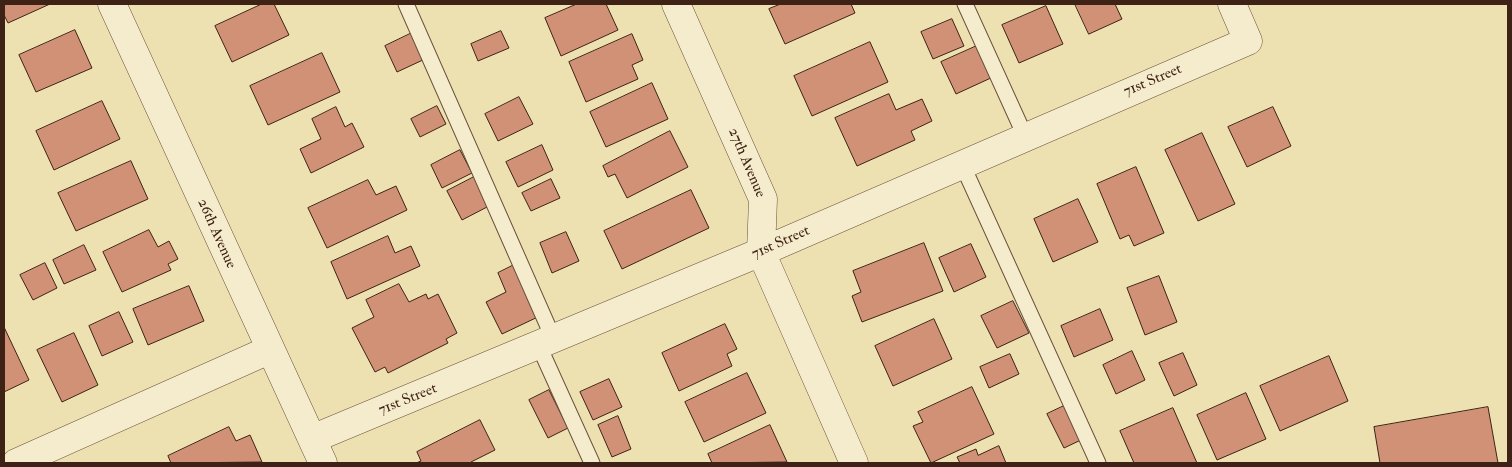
<!DOCTYPE html>
<html>
<head>
<meta charset="utf-8">
<style>
	body { margin:0 }
	#map { position:relative; width:1512px; height:467px; overflow:hidden; background:#eee1b1; font-family:"IM FELL Double Pica",serif }
	canvas { display:block }
	.frame { position:absolute; inset:0; border:5px solid #3e2215; pointer-events:none }
</style>
</head>
<body>
<div id="map">
<canvas width="1512" height="467"></canvas>
<div class="frame"></div>
</div>
<script>
const ctx = document.querySelector('canvas').getContext('2d');
ctx.lineJoin = 'round';
function fillPath(path, color) {
  ctx.fillStyle = color;
  ctx.fill(path, 'evenodd');
}
function strokePath(path, color, width, dash) {
  ctx.strokeStyle = color;
  ctx.lineWidth = width;
  ctx.lineCap = dash ? 'butt' : 'round';
  ctx.setLineDash(dash || []);
  ctx.stroke(path);
}
function drawText(font, color, halo, rows, align = 'center') {
  ctx.font = font + ' "IM FELL Double Pica",serif';
  ctx.lineWidth = 4.5;
  ctx.setLineDash([]);
  ctx.textBaseline = 'middle';
  ctx.strokeStyle = halo;
  ctx.fillStyle = color;
  for (const [text, x, y, turn = 0] of rows) {
    ctx.save();
    ctx.translate(x, y);
    ctx.rotate((+turn || 0) * Math.PI / 180);
    ctx.textAlign = isNaN(turn) ? turn : align;
    if (halo) ctx.strokeText(text, 0, 0);
    ctx.fillText(text, 0, 0);
    ctx.restore();
  }
}
const building = new Path2D(`
	M 4,4 L 50,4 L 8,23 L 4,15 Z
	M 262,4 L 274,4 L 289,35 L 232,62 L 215,26 Z
	M 577,4 L 606,4 L 618,30 L 561,56 L 545,18 Z
	M 781,4 L 851,4 L 855,13 L 785,44 L 769,9 Z
	M 1075,4 L 1115,4 L 1122,19 L 1089,34 Z
	M 1046,6 L 1063,44 L 1019,63 L 1002,25 Z
	M 952,19 L 964,46 L 933,59 L 921,32 Z
	M 75,30 L 92,68 L 36,92 L 19,55 Z
	M 501,31 L 509,48 L 478,61 L 471,44 Z
	M 412,33 L 425,59 L 397,72 L 385,46 Z
	M 632,34 L 643,60 L 632,65 L 638,79 L 586,102 L 569,62 Z
	M 870,42 L 888,82 L 812,116 L 794,76 Z
	M 979,45 L 993,77 L 956,94 L 941,62 Z
	M 322,53 L 340,92 L 268,125 L 250,86 Z
	M 652,83 L 668,119 L 606,147 L 590,112 Z
	M 889,94 L 896,110 L 922,99 L 932,121 L 911,131 L 915,140 L 857,166 L 835,118 Z
	M 519,97 L 533,124 L 498,141 L 485,114 Z
	M 102,101 L 120,139 L 54,170 L 36,131 Z
	M 437,106 L 446,124 L 420,137 L 411,119 Z
	M 336,107 L 345,127 L 352,123 L 364,147 L 311,173 L 300,149 L 321,139 L 312,119 Z
	M 1273,107 L 1291,146 L 1247,167 L 1228,127 Z
	M 670,131 L 688,167 L 627,198 L 615,174 L 608,177 L 603,166 Z
	M 1202,133 L 1235,204 L 1198,221 L 1165,150 Z
	M 542,145 L 553,170 L 518,187 L 506,162 Z
	M 460,150 L 472,173 L 442,188 L 431,165 Z
	M 131,161 L 148,199 L 76,231 L 58,193 Z
	M 1136,167 L 1164,233 L 1134,246 L 1129,235 L 1120,239 L 1097,184 Z
	M 474,177 L 489,206 L 462,220 L 447,191 Z
	M 551,179 L 560,198 L 531,211 L 522,193 Z
	M 368,180 L 376,195 L 396,186 L 407,210 L 327,248 L 308,208 Z
	M 691,190 L 709,228 L 622,269 L 604,231 Z
	M 1078,199 L 1098,242 L 1053,262 L 1034,219 Z
	M 149,230 L 158,247 L 169,241 L 178,259 L 168,264 L 171,270 L 122,292 L 103,252 Z
	M 566,232 L 579,261 L 552,273 L 540,243 Z
	M 388,236 L 395,253 L 411,246 L 420,266 L 347,299 L 331,262 Z
	M 924,243 L 943,291 L 862,322 L 852,296 L 861,292 L 853,271 Z
	M 971,244 L 986,277 L 954,292 L 939,258 Z
	M 84,245 L 96,270 L 64,284 L 53,260 Z
	M 45,263 L 57,288 L 33,300 L 20,275 Z
	M 518,263 L 542,315 L 502,334 L 486,302 L 506,292 L 498,273 Z
	M 1159,276 L 1177,322 L 1145,335 L 1127,288 Z
	M 399,284 L 409,302 L 426,294 L 428,299 L 438,294 L 457,333 L 446,339 L 448,343 L 388,373 L 385,367 L 375,372 L 352,328 L 374,317 L 366,300 Z
	M 189,286 L 204,321 L 148,345 L 133,309 Z
	M 1013,301 L 1029,333 L 997,348 L 981,316 Z
	M 1100,309 L 1113,340 L 1074,357 L 1061,326 Z
	M 119,312 L 133,342 L 102,356 L 89,326 Z
	M 934,319 L 952,359 L 893,386 L 875,346 Z
	M 725,324 L 737,349 L 727,354 L 732,366 L 679,391 L 662,353 Z
	M 4,327 L 29,380 L 4,392 Z
	M 74,333 L 98,385 L 62,402 L 37,350 Z
	M 1132,351 L 1145,380 L 1116,394 L 1103,365 Z
	M 1183,353 L 1197,385 L 1174,396 L 1159,363 Z
	M 1010,354 L 1019,374 L 989,388 L 980,367 Z
	M 1329,356 L 1348,401 L 1280,431 L 1260,386 Z
	M 747,373 L 766,413 L 704,442 L 685,402 Z
	M 609,379 L 622,407 L 593,420 L 580,392 Z
	M 972,387 L 994,434 L 931,463 L 913,426 L 923,422 L 918,412 Z
	M 549,390 L 568,428 L 548,438 L 529,400 Z
	M 1246,393 L 1266,439 L 1217,460 L 1197,415 Z
	M 1066,405 L 1083,439 L 1064,448 L 1047,414 Z
	M 1488,407 L 1498,463 L 1380,463 L 1374,427 Z
	M 1173,408 L 1197,463 L 1134,463 L 1120,431 Z
	M 618,416 L 631,449 L 612,457 L 598,425 Z
	M 480,420 L 495,450 L 471,462 L 472,463 L 416,463 L 421,461 L 417,452 Z
	M 770,425 L 787,462 L 712,463 L 708,454 Z
	M 229,427 L 236,441 L 250,435 L 262,462 L 171,463 L 168,456 Z
	M 999,446 L 1006,463 L 960,463 L 957,457 L 976,449 L 978,455 Z`);
fillPath(building, '#d09176');
strokePath(building, '#3e2215', 1);
const lane = new Path2D(`
	M 406,4 L 554,340
	M 965,4 L 1025,136
	M 962,164 L 1098,463
	M 539,346 L 592,463`);
const street = new Path2D(`
	M 112,4 L 323,463
	M 676,4 L 763,199 L 761,252 L 854,463
	M 312,439 L 761,252 L 1248,41 L 1232,4
	M 16,463 L 269,350`);
strokePath(lane, '#6a523c', 17);
strokePath(street, '#6a523c', 29);
strokePath(lane, '#f4eccc', 15);
strokePath(street, '#f4eccc', 28);
drawText('15px', '#3e2215', '#f4eccc', [
	["71st Street",1153,81,-23],
	["27th Avenue",746,163,67],
	["26th Avenue",216,234,66],
	["71st Street",781,243,-24],
	["71st Street",408,400,-22]
]);
</script>
</body>
</html>
